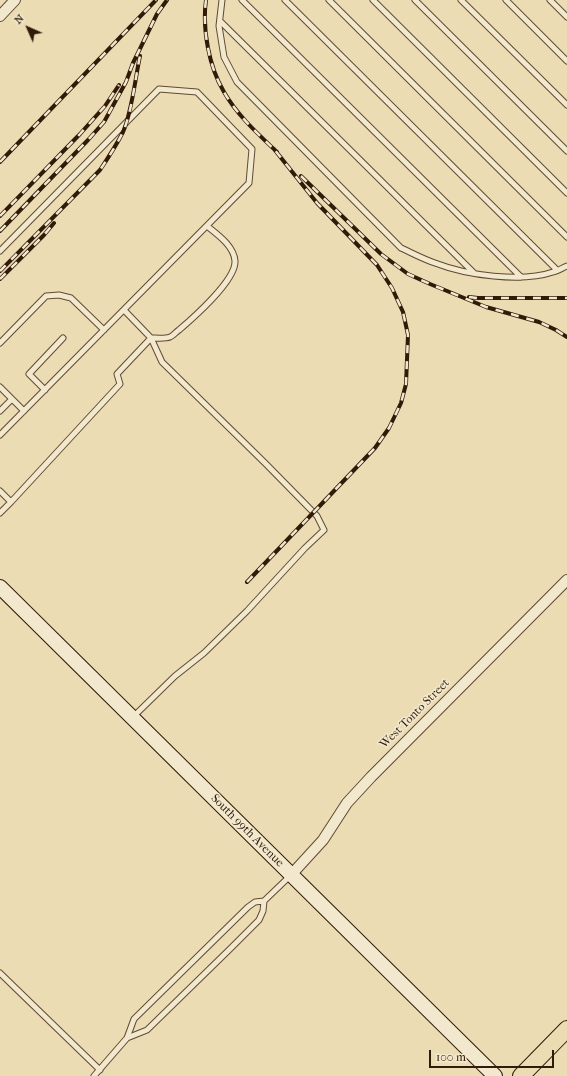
<!DOCTYPE html>
<html>
<head>
<meta charset="utf-8">
<style>
	body { margin:0 }
	#map { position:relative; width:567px; height:1076px; overflow:hidden; background:#ebdcb3; font-family:"IM FELL French Canon",serif }
	canvas { display:block }
	.north { position:absolute; left:8px; top:8px; width:40px; height:40px; -webkit-text-stroke:3px #f2e8ce; paint-order:stroke; rotate:315deg; font-size:11px; font-weight:700; line-height:16px; text-align:center; color:#311a07 }
	.north::after { content:''; display:block; margin:auto; width:14px; height:18px; background:#311a07; clip-path:polygon(50% 0,100% 100%,50% 72%,0 100%) }
	.scale { position:absolute; left:429px; top:1050px; width:125px; height:18px; box-sizing:border-box; border:2px solid #311a07; border-top:0; padding-left:5px; font-size:12px; line-height:14px; white-space:nowrap; color:#311a07; -webkit-text-stroke:3px #f2e8ce; paint-order:stroke }
</style>
</head>
<body>
<div id="map">
<canvas width="567" height="1076"></canvas>
<div class="north">N</div>
<div class="scale">100 m</div>
</div>
<script>
const ctx = document.querySelector('canvas').getContext('2d');
ctx.lineJoin = 'round';
function strokePath(path, color, width, dash) {
  ctx.strokeStyle = color;
  ctx.lineWidth = width;
  ctx.lineCap = dash ? 'butt' : 'round';
  ctx.setLineDash(dash || []);
  ctx.stroke(path);
}
function drawText(font, color, halo, rows, align = 'center') {
  ctx.font = font + ' "IM FELL French Canon",serif';
  ctx.lineWidth = 3;
  ctx.setLineDash([]);
  ctx.textBaseline = 'middle';
  ctx.strokeStyle = halo;
  ctx.fillStyle = color;
  for (const [text, x, y, turn = 0] of rows) {
    ctx.save();
    ctx.translate(x, y);
    ctx.rotate((+turn || 0) * Math.PI / 180);
    ctx.textAlign = isNaN(turn) ? turn : align;
    if (halo) ctx.strokeText(text, 0, 0);
    ctx.fillText(text, 0, 0);
    ctx.restore();
  }
}
const lane = new Path2D(`
	M 222,0 L 219,26 L 224,57 L 237,82 L 401,248 C 412,253 423,259 435,263 C 466,275 521,283 553,272 C 558,271 562,268 567,266
	M 242,0 L 521,277
	M 285,0 L 557,270
	M 329,0 L 567,237
	M 373,0 L 567,193
	M 415,0 L 567,151
	M 461,0 L 567,105
	M 506,0 L 567,61
	M 550,0 L 567,17
	M 220,21 L 474,273
	M 0,251 L 159,89 L 197,92 L 252,149 L 249,183 L 0,435
	M 0,343 L 46,296 L 59,295 L 71,298 L 104,330
	M 0,387 L 24,411
	M 45,390 L 29,374 L 63,338
	M 0,411 L 12,399
	M 0,491 L 11,502 L 120,384 L 117,374 L 151,338 L 124,310
	M 0,513 L 11,502
	M 133,717 L 175,676 L 204,653 L 247,611 L 305,548 L 324,530 L 317,516 L 266,464 L 162,362 L 151,338 C 156,338 165,339 170,337 C 173,336 176,332 179,330 C 193,318 236,280 235,261 C 234,246 217,234 207,226
	M 0,973 L 100,1070
	M 127,1038 L 147,1030 L 231,948 L 259,920 L 263,911 L 264,901
	M 94,1076 L 127,1038 L 134,1019 L 248,907 L 255,902 L 264,901 L 290,876`);
const street = new Path2D(`
	M 0,16 L 15,0
	M 291,875 L 323,840 L 347,803 L 371,777 L 567,580`);
const secondary = new Path2D(`
	M 0,587 L 495,1076`);
const primary = new Path2D(`
	M 521,1076 L 567,1029`);
strokePath(lane, '#604a32', 7);
strokePath(street, '#604a32', 12);
strokePath(secondary, '#311a07', 16);
strokePath(primary, '#311a07', 18);
strokePath(lane, '#f2e8ce', 5);
strokePath(street, '#f2e8ce', 10);
strokePath(secondary, '#f2e8ce', 14);
strokePath(primary, '#ebdcb3', 16);
const rail = new Path2D(`
	M 206,0 C 202,29 209,67 224,92 C 237,115 258,134 277,152
	M 0,162 L 156,0
	M 301,176 L 381,254 L 408,274 L 430,284 L 486,307 L 539,322 L 556,330 L 567,337
	M 0,216 L 80,134 L 105,106 L 119,85
	M 0,231 L 88,140 L 104,122 L 126,82 L 133,63 L 157,14 L 167,0
	M 0,271 L 100,170 C 108,158 116,146 123,132 C 132,112 135,79 140,56
	M 0,279 L 44,235 L 54,223
	M 469,297 L 478,298 L 567,298
	M 247,582 L 375,448 L 389,428 L 401,403 L 406,384 L 408,335 L 403,312 L 392,288 L 377,265 L 317,203 L 274,149`);
strokePath(rail, '#311a07', 4);
strokePath(rail, '#f2e8ce', 2.5, [8]);
drawText('12px', '#311a07', '#f2e8ce', [
	["West Tonto Street",415,714,-45],
	["South 99th Avenue",247,831,45]
]);
</script>
</body>
</html>
